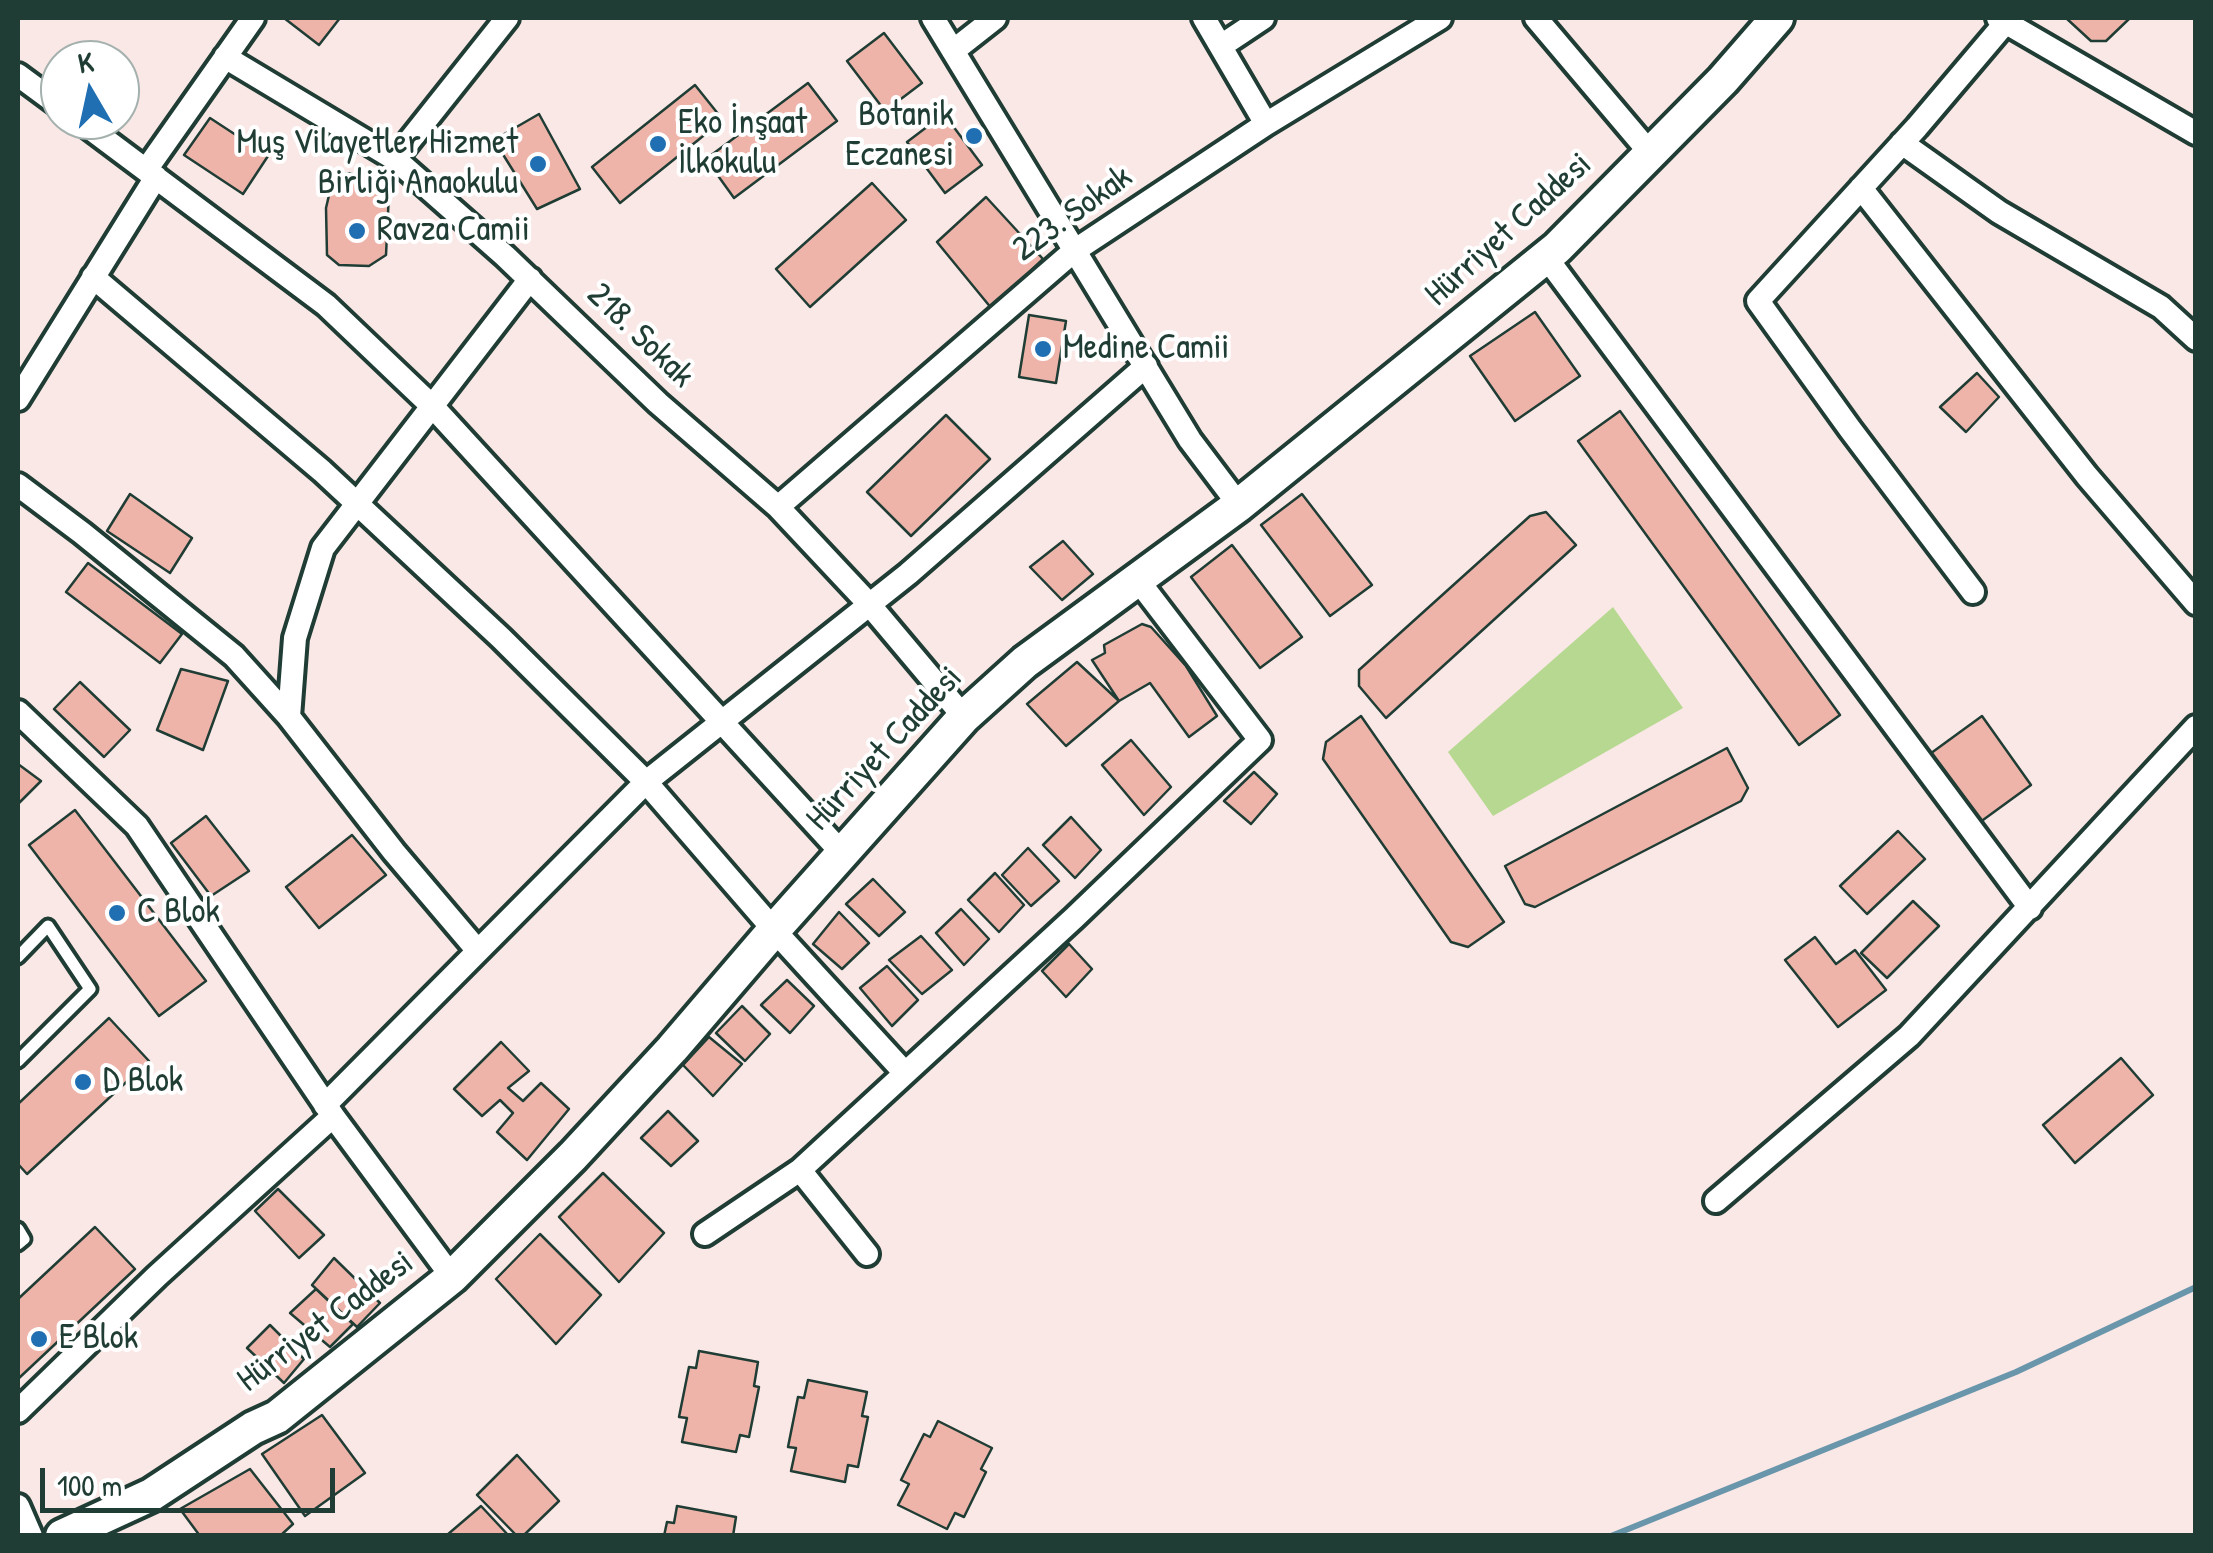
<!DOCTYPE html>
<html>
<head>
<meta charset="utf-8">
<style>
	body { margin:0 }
	#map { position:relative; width:2213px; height:1553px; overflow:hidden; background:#fae8e6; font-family:"Patrick Hand",sans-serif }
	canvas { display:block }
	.frame { position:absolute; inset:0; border:20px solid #1f3d34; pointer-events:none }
	.north { position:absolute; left:40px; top:40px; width:100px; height:100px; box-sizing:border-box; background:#fff; border:2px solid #a5b1ae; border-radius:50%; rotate:351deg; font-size:28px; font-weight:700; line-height:40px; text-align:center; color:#1f3d34 }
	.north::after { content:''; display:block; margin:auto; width:35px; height:45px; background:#1f6fb2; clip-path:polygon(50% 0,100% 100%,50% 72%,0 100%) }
	.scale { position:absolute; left:40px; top:1468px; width:295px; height:45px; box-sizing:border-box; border:5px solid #1f3d34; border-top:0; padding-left:12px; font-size:30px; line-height:35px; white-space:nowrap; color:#1f3d34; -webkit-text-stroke:8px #fff; paint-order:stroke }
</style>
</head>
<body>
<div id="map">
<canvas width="2213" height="1553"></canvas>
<div class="frame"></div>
<div class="north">K</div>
<div class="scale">100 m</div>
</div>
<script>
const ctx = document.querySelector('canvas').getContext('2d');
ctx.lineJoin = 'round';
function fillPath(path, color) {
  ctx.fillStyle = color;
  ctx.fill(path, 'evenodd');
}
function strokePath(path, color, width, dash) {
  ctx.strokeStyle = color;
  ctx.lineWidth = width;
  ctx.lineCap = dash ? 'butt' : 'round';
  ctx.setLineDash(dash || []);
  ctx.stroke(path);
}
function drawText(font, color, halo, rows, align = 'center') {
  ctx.font = font + ' "Patrick Hand",sans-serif';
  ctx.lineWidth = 8;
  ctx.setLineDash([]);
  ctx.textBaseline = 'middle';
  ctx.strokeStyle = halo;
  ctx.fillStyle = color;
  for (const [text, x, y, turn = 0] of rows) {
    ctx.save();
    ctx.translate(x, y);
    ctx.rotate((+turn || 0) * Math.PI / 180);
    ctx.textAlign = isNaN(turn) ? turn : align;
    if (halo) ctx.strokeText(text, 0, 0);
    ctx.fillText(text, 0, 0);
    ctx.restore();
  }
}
fillPath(new Path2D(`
	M 1613,607 L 1683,708 L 1493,816 L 1448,752 Z`), '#b7d891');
strokePath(new Path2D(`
	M 1611,1536 L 2016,1372 L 2196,1287`), '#6a96ab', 6);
const building = new Path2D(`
	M 284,18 L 340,18 L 319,45 Z
	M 2066,18 L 2130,18 L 2106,41 L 2091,41 Z
	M 884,33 L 922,83 L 885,111 L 847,61 Z
	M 808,83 L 837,121 L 734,198 L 706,159 Z
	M 695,85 L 723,120 L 620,203 L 592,167 Z
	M 539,114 L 580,189 L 537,209 L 494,140 Z
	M 944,114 L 982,165 L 945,193 L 907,142 Z
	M 210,118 L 268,156 L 243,194 L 184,155 Z
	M 390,172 L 386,255 L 369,266 L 339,265 L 327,255 L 326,208 L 334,174 Z
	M 872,183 L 906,220 L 810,307 L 776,269 Z
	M 986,197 L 1043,259 L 992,309 L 937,242 Z
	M 1535,312 L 1580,376 L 1515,421 L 1470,356 Z
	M 1029,315 L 1066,321 L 1056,383 L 1019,377 Z
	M 1977,373 L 1999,397 L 1966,432 L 1940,407 Z
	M 1620,411 L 1840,715 L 1799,745 L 1578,441 Z
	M 946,415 L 990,459 L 911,536 L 867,492 Z
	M 130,494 L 192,538 L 170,573 L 107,531 Z
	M 1302,494 L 1372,585 L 1330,616 L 1261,525 Z
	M 1546,512 L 1576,545 L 1386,718 L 1359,686 L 1359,670 L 1530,516 Z
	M 1063,541 L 1093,574 L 1062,600 L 1030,567 Z
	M 1232,545 L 1302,637 L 1260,668 L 1191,577 Z
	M 88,563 L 182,634 L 160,663 L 66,592 Z
	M 1142,624 L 1151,627 L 1186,666 L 1217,716 L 1189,737 L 1150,683 L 1119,701 L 1092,660 L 1105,653 L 1104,645 Z
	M 1077,662 L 1119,701 L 1066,746 L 1027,704 Z
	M 181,669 L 228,681 L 203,750 L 157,730 Z
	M 80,682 L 130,730 L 104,757 L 54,709 Z
	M 1361,716 L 1504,922 L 1468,947 L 1451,942 L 1323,759 L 1326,742 Z
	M 1982,716 L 2031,785 L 1972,828 L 1923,759 Z
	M 1131,740 L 1171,787 L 1144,815 L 1102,765 Z
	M 1727,748 L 1748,788 L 1741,801 L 1535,907 L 1525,904 L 1505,866 Z
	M 18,764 L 41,781 L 18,804 Z
	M 1254,772 L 1277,794 L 1251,824 L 1224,801 Z
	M 75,810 L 206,981 L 159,1016 L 29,845 Z
	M 206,816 L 249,871 L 211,896 L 171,843 Z
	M 1071,817 L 1101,850 L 1075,878 L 1043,845 Z
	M 1898,831 L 1925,859 L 1867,914 L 1840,886 Z
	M 352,835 L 386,875 L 319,928 L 286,887 Z
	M 1028,848 L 1059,881 L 1031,906 L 1002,875 Z
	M 995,873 L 1024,905 L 999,932 L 968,900 Z
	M 873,879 L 905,912 L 879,936 L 846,904 Z
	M 1913,901 L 1939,926 L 1887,978 L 1861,953 Z
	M 961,909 L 989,939 L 964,965 L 936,933 Z
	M 839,912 L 869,943 L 842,969 L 813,944 Z
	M 921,936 L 952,970 L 922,994 L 889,960 Z
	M 1815,937 L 1836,964 L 1855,950 L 1886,990 L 1838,1027 L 1785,960 Z
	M 1069,944 L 1092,969 L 1066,997 L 1042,971 Z
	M 887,966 L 918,1000 L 892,1026 L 860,988 Z
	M 787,980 L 814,1006 L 790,1033 L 761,1005 Z
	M 742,1006 L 770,1034 L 745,1061 L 716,1033 Z
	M 109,1018 L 149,1061 L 27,1174 L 18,1164 L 18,1104 Z
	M 709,1037 L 742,1064 L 713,1096 L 683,1065 Z
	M 501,1042 L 529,1071 L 508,1088 L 523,1101 L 541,1083 L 569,1109 L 527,1160 L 497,1132 L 513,1113 L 500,1100 L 482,1116 L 454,1089 Z
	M 2121,1058 L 2153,1095 L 2075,1163 L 2043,1125 Z
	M 668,1111 L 698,1141 L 671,1166 L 641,1138 Z
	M 603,1173 L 664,1233 L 619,1282 L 559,1217 Z
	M 278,1189 L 324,1235 L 299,1258 L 255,1211 Z
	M 95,1227 L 135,1269 L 18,1379 L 18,1299 Z
	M 540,1234 L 601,1295 L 556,1344 L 496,1279 Z
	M 334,1258 L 380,1303 L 357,1327 L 312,1285 Z
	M 316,1289 L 353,1324 L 330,1347 L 290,1313 Z
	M 270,1325 L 304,1359 L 284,1383 L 247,1348 Z
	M 699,1351 L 758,1362 L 754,1386 L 759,1387 L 749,1437 L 740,1435 L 736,1452 L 682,1442 L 687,1418 L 679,1417 L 689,1367 L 696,1368 Z
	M 808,1380 L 867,1392 L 862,1416 L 868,1417 L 858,1467 L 848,1465 L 845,1482 L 791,1471 L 796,1448 L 788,1447 L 798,1397 L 804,1398 Z
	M 322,1415 L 365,1473 L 305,1516 L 262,1454 Z
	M 938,1421 L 992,1448 L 981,1469 L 986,1472 L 964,1517 L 955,1513 L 947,1529 L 898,1505 L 909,1484 L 901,1480 L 924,1434 L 930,1437 Z
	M 517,1455 L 559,1501 L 523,1536 L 517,1536 L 477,1495 Z
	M 250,1469 L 293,1524 L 280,1536 L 200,1536 L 180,1509 Z
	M 481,1506 L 509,1536 L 447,1536 L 447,1535 Z
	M 677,1506 L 736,1517 L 733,1536 L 664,1536 L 667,1522 L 674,1523 Z`);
fillPath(building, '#eeb4aa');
strokePath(building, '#1f3d34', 2.5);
const lane = new Path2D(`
	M 18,957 L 48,926 L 90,989 L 18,1061
	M 18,1229 L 24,1239 L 18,1244`);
const street = new Path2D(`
	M 933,18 L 1190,440 L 1239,505
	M 1204,18 L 1266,124
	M 1536,18 L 1651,154
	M 1998,18 L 2196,133
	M 1221,46 L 1263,18
	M 953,51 L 995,18
	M 225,57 L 395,159 L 505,256 L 658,403 L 778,507 L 869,604 L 964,717
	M 18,75 L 60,106
	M 79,120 L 326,305 L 434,408 L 842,853
	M 1902,143 L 1999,212 L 2161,307 L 2196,339
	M 395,159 L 507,18
	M 146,170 L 253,18
	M 1861,188 L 2087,476 L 2196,603
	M 1546,257 L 2030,908
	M 93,277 L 322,471 L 501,638 L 646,782 L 774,930 L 905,1073
	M 18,399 L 156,177
	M 18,485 L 82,533 L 234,656 L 289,717 L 394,852 L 478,951
	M 778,507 L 1074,251 L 1266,124 L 1440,18
	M 1973,592 L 1850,429 L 1758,301 L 1917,127 L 2006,22
	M 18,712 L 137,826 L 333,1116 L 452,1277
	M 289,717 L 295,638 L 323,548 L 530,279
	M 325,1105 L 646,782 L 908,574 L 1146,366
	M 800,1170 L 867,1254
	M 1716,1201 L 1909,1036 L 2196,727
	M 705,1234 L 800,1170 L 1074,918 L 1260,740 L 1137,579
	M 18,1411 L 157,1276 L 333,1116
	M 18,1506 L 31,1536`);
const secondary = new Path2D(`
	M 62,1536 L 151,1495 L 253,1428 L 277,1417 L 452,1277 L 573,1156 L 672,1049 L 774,930 L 964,717 L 1025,662 L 1239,505 L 1557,248 L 1723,80 L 1777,18`);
strokePath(lane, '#1f3d34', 19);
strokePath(street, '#1f3d34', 30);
strokePath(secondary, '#1f3d34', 40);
strokePath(lane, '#fff', 11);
strokePath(street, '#fff', 22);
strokePath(secondary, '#fff', 32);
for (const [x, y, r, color] of [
	[974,136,10,"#1f6fb2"],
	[658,144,10,"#1f6fb2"],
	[538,164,10,"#1f6fb2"],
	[357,231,10,"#1f6fb2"],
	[1043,349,10,"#1f6fb2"],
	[117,913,10,"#1f6fb2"],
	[83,1082,10,"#1f6fb2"],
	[39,1339,10,"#1f6fb2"]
]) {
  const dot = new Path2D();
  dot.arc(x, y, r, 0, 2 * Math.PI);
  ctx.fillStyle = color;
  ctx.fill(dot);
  strokePath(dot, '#fff', 4);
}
drawText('35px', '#1f3d34', '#fff', [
	["Botanik",954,116,"right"],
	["Eczanesi",954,156,"right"],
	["Eko İnşaat",678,124],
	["İlkokulu",678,164],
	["Muş Vilayetler Hizmet",518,144,"right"],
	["Birliği Anaokulu",518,184,"right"],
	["Ravza Camii",377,231],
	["Medine Camii",1063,349],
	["C Blok",137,913],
	["D Blok",103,1082],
	["E Blok",59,1339]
], 'left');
drawText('35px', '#1f3d34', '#fff', [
	["223. Sokak",1073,214,-36],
	["Hürriyet Caddesi",1509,230,-42],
	["218. Sokak",640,336,44],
	["Hürriyet Caddesi",885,749,-47],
	["Hürriyet Caddesi",326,1322,-37]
]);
</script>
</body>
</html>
